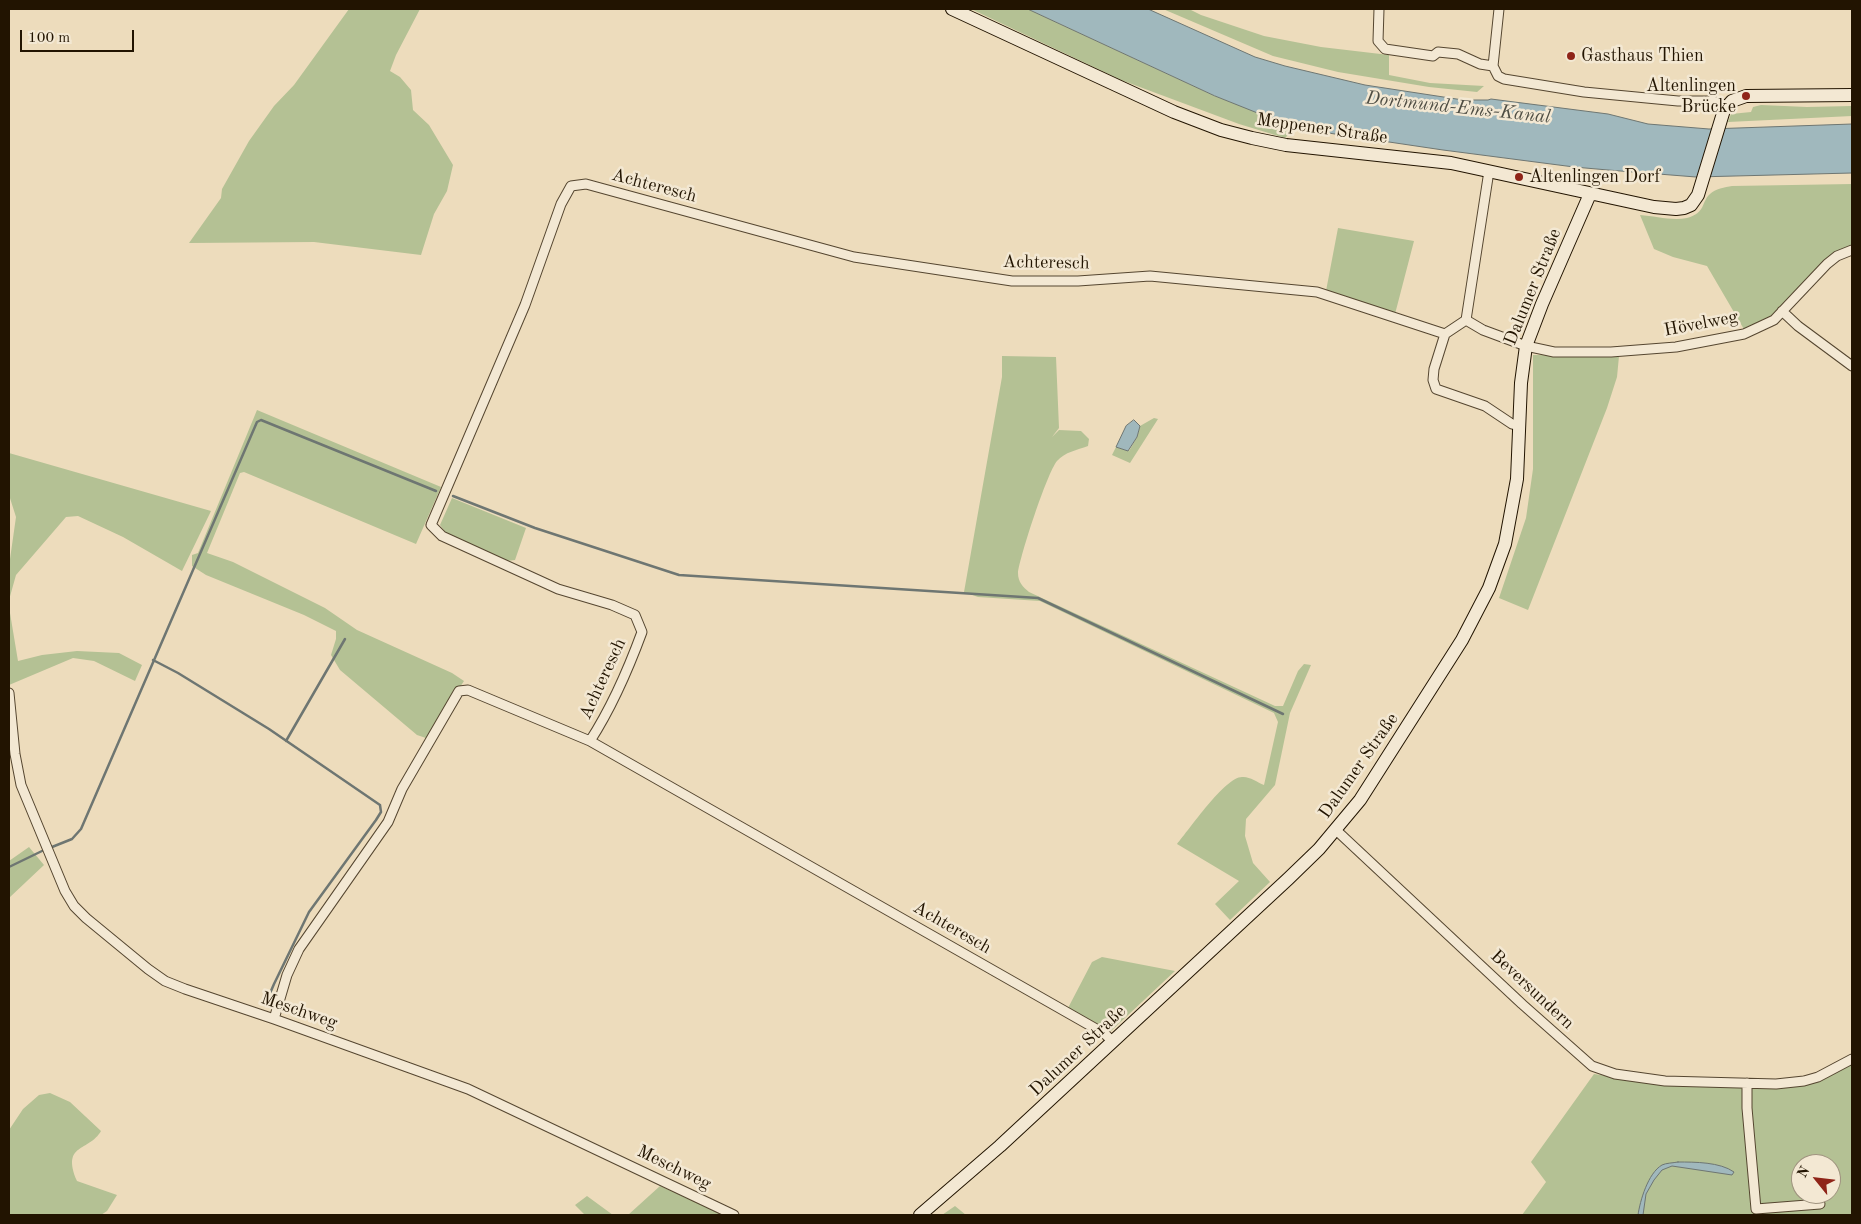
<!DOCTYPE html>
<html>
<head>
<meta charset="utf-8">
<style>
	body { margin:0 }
	#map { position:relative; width:1861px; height:1224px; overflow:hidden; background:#eddcbc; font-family:"Old Standard TT",serif }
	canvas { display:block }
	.frame { position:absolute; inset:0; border:10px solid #221401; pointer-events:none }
	.north { position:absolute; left:1791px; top:1154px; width:50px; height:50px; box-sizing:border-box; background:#f3e8d3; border:1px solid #9f937f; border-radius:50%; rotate:299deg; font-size:14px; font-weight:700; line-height:20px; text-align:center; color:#221401 }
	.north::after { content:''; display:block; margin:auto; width:18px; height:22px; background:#8f2418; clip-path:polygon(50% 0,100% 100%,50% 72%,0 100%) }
	.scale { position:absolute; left:20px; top:30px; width:114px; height:22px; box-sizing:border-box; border:2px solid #221401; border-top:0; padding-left:6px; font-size:15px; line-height:18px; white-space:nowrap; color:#221401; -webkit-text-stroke:4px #f3e8d3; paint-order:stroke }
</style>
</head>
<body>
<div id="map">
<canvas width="1861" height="1224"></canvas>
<div class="frame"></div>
<div class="north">N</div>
<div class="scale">100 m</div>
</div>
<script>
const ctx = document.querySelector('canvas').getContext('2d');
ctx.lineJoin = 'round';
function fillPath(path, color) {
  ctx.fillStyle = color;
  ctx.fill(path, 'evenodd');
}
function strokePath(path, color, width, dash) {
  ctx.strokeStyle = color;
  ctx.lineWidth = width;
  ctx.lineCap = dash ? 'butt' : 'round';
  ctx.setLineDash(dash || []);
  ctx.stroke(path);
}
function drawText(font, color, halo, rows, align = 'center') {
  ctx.font = font + ' "Old Standard TT",serif';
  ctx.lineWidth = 5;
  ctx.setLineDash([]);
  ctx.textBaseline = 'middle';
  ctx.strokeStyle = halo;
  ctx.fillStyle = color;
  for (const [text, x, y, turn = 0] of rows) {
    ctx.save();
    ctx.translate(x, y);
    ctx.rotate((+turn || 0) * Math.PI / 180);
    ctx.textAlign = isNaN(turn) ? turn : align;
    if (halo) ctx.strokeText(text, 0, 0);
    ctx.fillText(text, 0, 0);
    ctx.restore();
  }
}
fillPath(new Path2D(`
	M 349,9 L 420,9 L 396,55 L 390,71 L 400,77 L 411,90 L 413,110 L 429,125 L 453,165 L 447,191 L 434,214 L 421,255 L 314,242 L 189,243 L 221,198 L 222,189 L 249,141 L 274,106 L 294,85 Z
	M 971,9 L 1028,9 L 1215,96 L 1294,126 L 1291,132 L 1285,138 L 1239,124 L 1121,80 Z
	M 1163,9 L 1189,9 L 1201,15 L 1264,36 L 1321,47 L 1389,55 L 1389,75 L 1430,83 L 1484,86 L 1477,92 L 1429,87 L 1338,72 L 1273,56 Z
	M 1761,105 L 1807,107 L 1852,106 L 1852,116 L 1728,122 L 1731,114 L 1751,112 L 1753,107 Z
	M 1852,184 L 1852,249 L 1848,251 L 1776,317 L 1745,331 L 1707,266 L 1673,257 L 1654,249 L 1640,215 C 1655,216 1672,221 1687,218 C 1706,213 1701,202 1710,194 C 1715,189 1725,187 1732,186 Z
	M 1338,228 L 1414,241 L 1395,314 L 1326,291 Z
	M 1533,355 L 1619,356 L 1617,377 L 1607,408 L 1528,610 L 1499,598 L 1526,518 L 1533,469 Z
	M 1002,356 L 1056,357 L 1059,428 L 1052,437 L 1059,430 L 1081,431 L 1089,439 L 1088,446 C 1077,450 1065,452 1057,461 C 1047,473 1020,556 1018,573 C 1018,582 1023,587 1029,592 L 1275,706 L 1283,706 L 1298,671 L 1304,664 L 1311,665 L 1290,713 L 1275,785 L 1246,819 L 1245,836 L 1253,863 L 1270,882 L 1230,920 L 1215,904 L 1239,881 L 1177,844 C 1189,830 1225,777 1242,777 C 1249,776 1257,782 1264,785 L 1278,722 L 1274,713 L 1040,601 L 978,597 L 964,592 L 1002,377 Z
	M 257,410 L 441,487 L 416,544 L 244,472 L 240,473 L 207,553 L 233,562 L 325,608 L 357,630 L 452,673 L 464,681 L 426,738 L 417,735 L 340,670 L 331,655 L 336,639 L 336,631 L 304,615 L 206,575 L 192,566 L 192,555 L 198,553 Z
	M 1154,418 L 1158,419 L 1130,463 L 1112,455 L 1116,447 L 1129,451 L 1137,437 L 1140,426 Z
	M 9,453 L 211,511 L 182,571 L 123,537 L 78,516 L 66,517 L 16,575 L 9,600 L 9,566 L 16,517 L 9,495 Z
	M 452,498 L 526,528 L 515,560 L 507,561 L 446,533 L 440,525 Z
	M 9,607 L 18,661 L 42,655 L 77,651 L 119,653 L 142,665 L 135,681 L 94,661 L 73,658 L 9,685 Z
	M 29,847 L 44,865 L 9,898 L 9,861 Z
	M 1102,957 L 1175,971 L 1111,1031 L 1068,1008 L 1092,962 Z
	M 1852,1063 L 1852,1215 L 1522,1215 L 1546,1182 L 1531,1162 L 1594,1074 L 1640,1081 L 1776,1086 ZM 1801,1164 L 1831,1164 L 1831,1194 L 1801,1194 Z
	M 50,1093 L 70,1102 L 101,1131 C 89,1152 61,1143 77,1181 L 117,1195 L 107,1211 L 101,1215 L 9,1215 L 9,1130 L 23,1109 L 39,1095 Z
	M 660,1186 L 724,1215 L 628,1215 Z
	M 587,1196 L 613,1215 L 585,1215 L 575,1205 Z
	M 955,1206 L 966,1215 L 942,1215 Z`), '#b4c194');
const water = new Path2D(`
	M 1028,9 L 1148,9 L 1255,57 L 1285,66 L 1365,85 L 1463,100 L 1488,100 L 1491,99 L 1608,114 L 1648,124 L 1709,129 L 1852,124 L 1852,173 L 1696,177 L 1608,170 L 1574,167 L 1443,150 L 1308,130 L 1280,122 L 1215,96 Z
	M 1134,420 L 1140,426 L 1137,437 L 1128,451 L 1116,447 L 1126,426 Z
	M 1678,1162 C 1695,1162 1720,1162 1734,1172 L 1732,1175 L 1672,1166 L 1662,1170 L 1654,1180 L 1646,1194 L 1643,1215 L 1638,1215 C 1640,1201 1648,1173 1662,1165 C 1666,1163 1673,1163 1678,1162 Z`);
fillPath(water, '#a0b8bd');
strokePath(water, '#6e7672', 1);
strokePath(new Path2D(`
	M 453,496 L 535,528 L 679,575 L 1038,598 L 1283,714
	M 153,660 L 178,673 L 269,729 L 380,805 L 381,812 L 376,820 L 309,912 L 274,984 L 265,1005
	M 286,741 L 345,639
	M 52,847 L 72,839 L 81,829 L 257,422 L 261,420 L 436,491
	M 9,867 L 42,851`), '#6e7672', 2.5);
const minor = new Path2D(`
	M 1379,9 L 1378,41 L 1385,49 L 1433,56 L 1438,52 L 1458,54 L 1480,64 L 1493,66
	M 1499,9 L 1493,66 L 1498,76 L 1504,79 L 1584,92 L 1678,101 L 1713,101 L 1727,106
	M 1489,171 L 1466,320 L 1483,330 L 1526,346 L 1554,352 L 1611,352 L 1676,347 L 1744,334 L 1774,320 L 1827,264 L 1837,256 L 1852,250
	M 1782,311 L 1798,326 L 1852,366
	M 1466,320 L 1445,334 L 1434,369 L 1433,380 L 1436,389 L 1485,406 L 1512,424 L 1519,426
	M 9,693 L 15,754 L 21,785 L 65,891 L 74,906 L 86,918 L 148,969 L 165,981 L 185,989 L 274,1019 L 468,1089 L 734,1215
	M 590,741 C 612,707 628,670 642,632 L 635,615 L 612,605 L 558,589 L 442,536 L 431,525 L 525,305 L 561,204 L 571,186 L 586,184 L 854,257 L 1012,281 L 1078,281 L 1150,276 L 1317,292 L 1445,334
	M 1336,830 L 1522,1004 L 1592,1066 L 1615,1074 L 1665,1081 L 1776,1084 L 1804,1081 L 1818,1077 L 1852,1059
	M 274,1019 L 287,975 L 299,949 L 388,822 L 402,789 L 459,691 L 468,690 L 590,741 L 1105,1034 L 1113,1042
	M 1747,1083 L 1747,1108 L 1756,1209 L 1820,1204`);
const secondary = new Path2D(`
	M 952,9 L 1174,112 L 1221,130 L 1252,138 L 1286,145 L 1451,163 L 1654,207 L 1676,209 L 1684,208 L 1691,205 L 1698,195 L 1724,110 L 1732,101 L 1746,96 L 1852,95
	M 920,1215 L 1000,1146 L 1288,879 L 1319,849 L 1360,800 L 1462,640 L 1489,588 L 1505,544 L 1517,479 L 1521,383 L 1526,346 L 1542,304 L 1590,194`);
strokePath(minor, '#554630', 11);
strokePath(secondary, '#221401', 14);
strokePath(minor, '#f3e8d3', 9);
strokePath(secondary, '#f3e8d3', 12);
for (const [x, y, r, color] of [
	[1571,56,5,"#8f2418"],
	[1746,96,5,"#8f2418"],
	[1519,177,5,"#8f2418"]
]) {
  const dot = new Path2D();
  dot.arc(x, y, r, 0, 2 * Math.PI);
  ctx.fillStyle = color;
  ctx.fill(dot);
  strokePath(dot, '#f3e8d3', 2);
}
drawText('18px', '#221401', '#f3e8d3', [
	["Gasthaus Thien",1581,56],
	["Altenlingen",1736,86,"right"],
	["Brücke",1736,107,"right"],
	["Altenlingen Dorf",1529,177]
], 'left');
drawText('18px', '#221401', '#f3e8d3', [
	["Meppener Straße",1322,129,8],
	["Achteresch",654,186,15],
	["Achteresch",1046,263,1],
	["Dalumer Straße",1533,287,-68],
	["Hövelweg",1701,324,-11],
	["Achteresch",603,679,-65],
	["Dalumer Straße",1359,766,-55],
	["Achteresch",952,928,30],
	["Beversundern",1532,990,43],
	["Meschweg",299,1011,19],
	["Dalumer Straße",1078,1051,-43],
	["Meschweg",674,1168,26]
]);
drawText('italic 19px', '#4e4d43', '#f3e8d3', [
	["Dortmund-Ems-Kanal",1458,108,6]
]);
</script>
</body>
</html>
